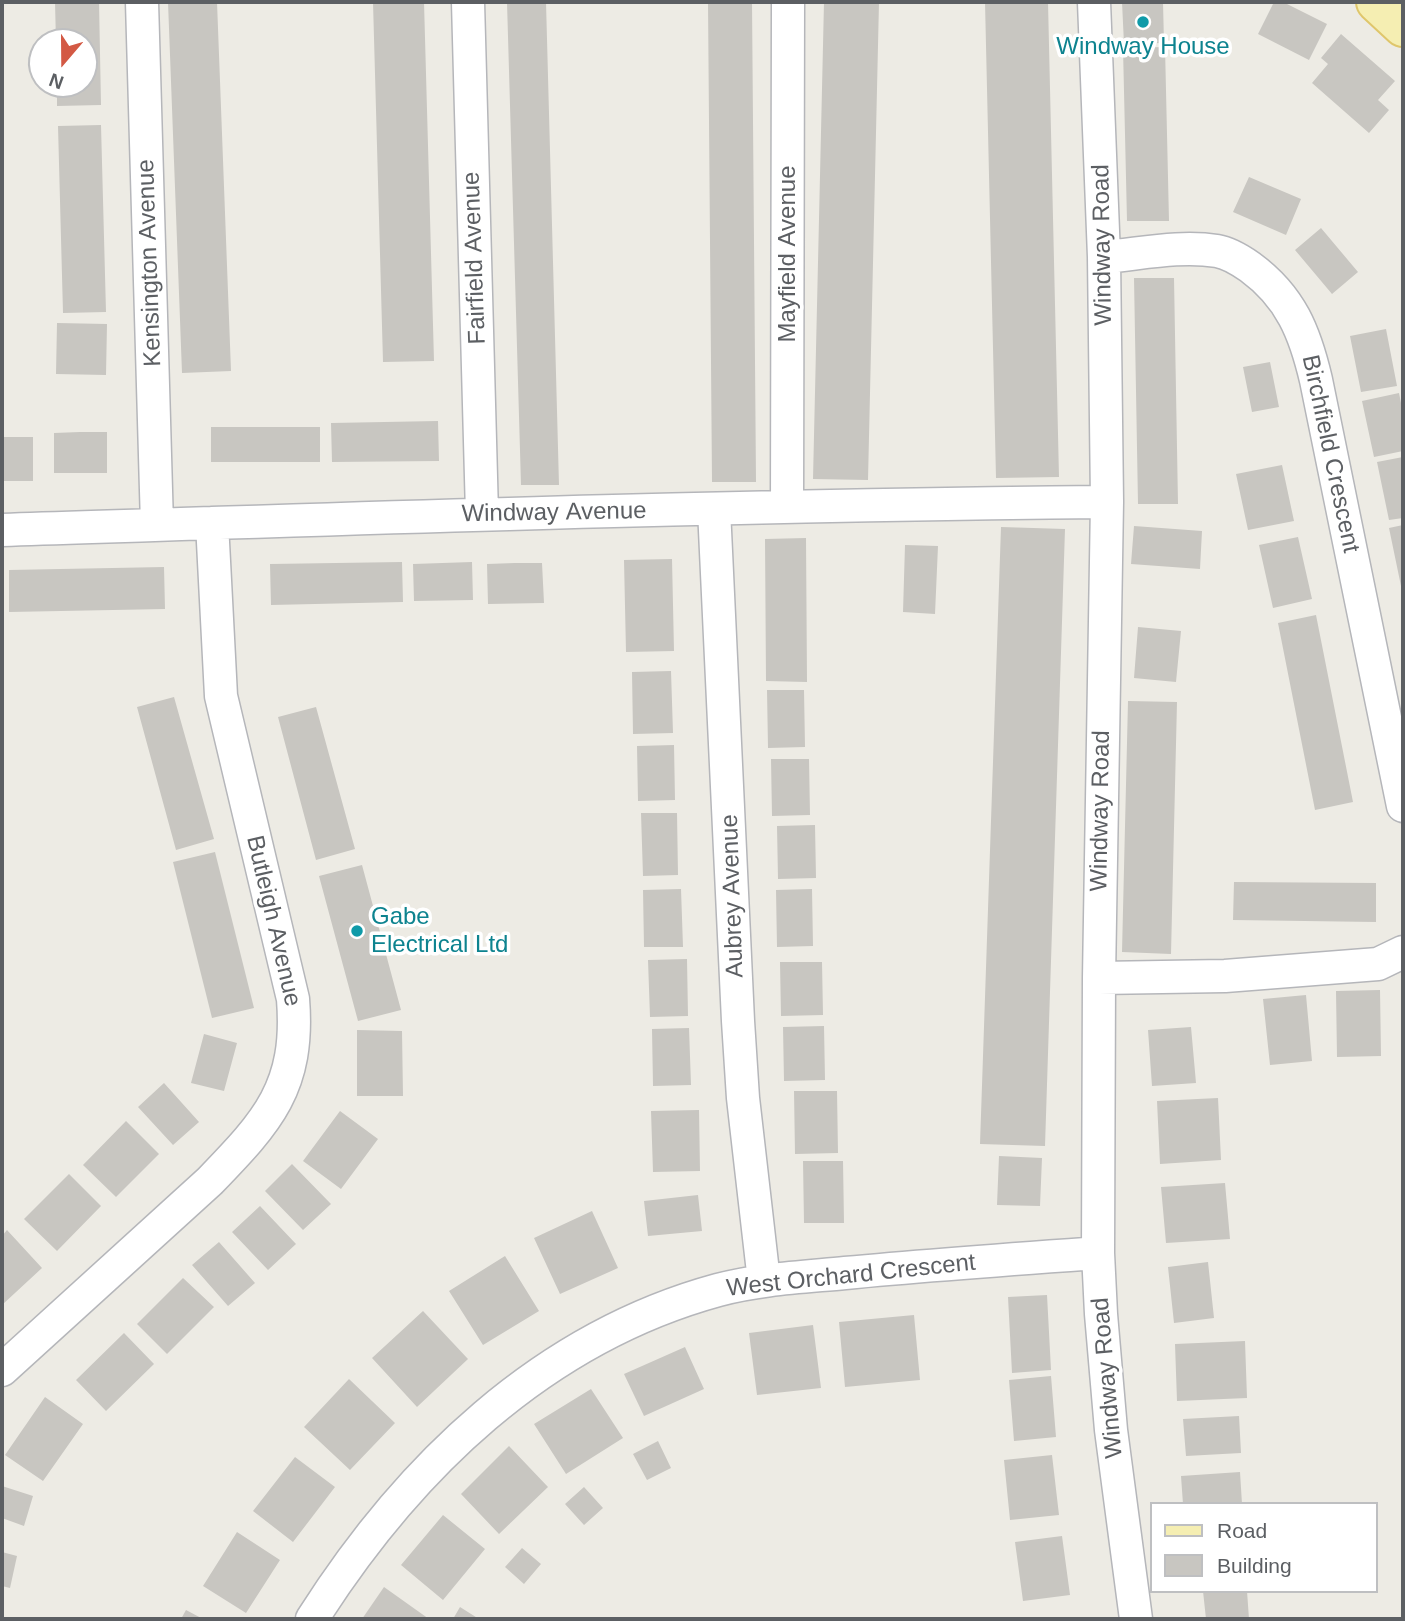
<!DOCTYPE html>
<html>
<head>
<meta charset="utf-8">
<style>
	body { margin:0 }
	#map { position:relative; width:1405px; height:1621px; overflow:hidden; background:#edebe4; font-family:Arial,sans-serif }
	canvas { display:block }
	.frame { position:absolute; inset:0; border:4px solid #5c5f63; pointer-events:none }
	.legend { position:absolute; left:1150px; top:1502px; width:228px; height:91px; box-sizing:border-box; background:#fff; border:2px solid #bebfc1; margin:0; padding:9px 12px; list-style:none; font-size:21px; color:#5c5f63 }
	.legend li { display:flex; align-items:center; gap:14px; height:35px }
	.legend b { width:35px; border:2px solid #bebfc1 }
	.north { position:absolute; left:28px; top:28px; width:70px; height:70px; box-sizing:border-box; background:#fff; border:2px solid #bebfc1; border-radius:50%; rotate:200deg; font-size:19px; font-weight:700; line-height:28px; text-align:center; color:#5c5f63 }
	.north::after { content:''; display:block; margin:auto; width:24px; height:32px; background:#d35944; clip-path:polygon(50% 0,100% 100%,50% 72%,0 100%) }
</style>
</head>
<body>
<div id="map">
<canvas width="1405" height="1621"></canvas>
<div class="frame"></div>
<ul class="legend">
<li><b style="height:9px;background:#f5eeb2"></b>Road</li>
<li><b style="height:19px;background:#c8c6c1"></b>Building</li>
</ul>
<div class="north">N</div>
</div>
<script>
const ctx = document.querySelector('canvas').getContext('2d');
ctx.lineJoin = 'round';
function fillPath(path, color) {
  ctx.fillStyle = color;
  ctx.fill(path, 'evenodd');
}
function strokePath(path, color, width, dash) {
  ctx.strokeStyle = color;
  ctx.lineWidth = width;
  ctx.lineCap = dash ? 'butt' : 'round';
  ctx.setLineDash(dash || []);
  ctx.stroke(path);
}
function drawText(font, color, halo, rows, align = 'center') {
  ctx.font = font + ' Arial,sans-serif';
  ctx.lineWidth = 7;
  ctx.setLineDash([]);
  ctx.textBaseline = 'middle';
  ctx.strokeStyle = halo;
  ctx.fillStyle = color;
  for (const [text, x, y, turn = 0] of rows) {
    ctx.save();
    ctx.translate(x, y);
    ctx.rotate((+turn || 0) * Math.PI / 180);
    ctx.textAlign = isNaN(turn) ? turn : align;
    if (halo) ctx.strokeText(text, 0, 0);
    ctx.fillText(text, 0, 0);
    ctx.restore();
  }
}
fillPath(new Path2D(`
	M 55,2 L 99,2 L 101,105 L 57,106 L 57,84 L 84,84 L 84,42 L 56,42 Z
	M 168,2 L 217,2 L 231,371 L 182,373 Z
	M 373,2 L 424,2 L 434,361 L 383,362 Z
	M 507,2 L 546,2 L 559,485 L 521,485 Z
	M 708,2 L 752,2 L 756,482 L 712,482 Z
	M 824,2 L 879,2 L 868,480 L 813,479 Z
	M 985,2 L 1048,2 L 1059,477 L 996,478 Z
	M 1122,2 L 1163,2 L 1164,43 L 1124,44 Z
	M 1274,2 L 1283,2 L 1327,24 L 1309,60 L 1258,34 Z
	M 1341,34 L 1395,81 L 1378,100 L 1389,110 L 1369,133 L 1312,83 L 1328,64 L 1321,58 Z
	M 1165,47 L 1169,221 L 1127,221 L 1123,48 Z
	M 101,125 L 106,312 L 63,313 L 58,126 Z
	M 1249,177 L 1301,199 L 1286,235 L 1233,212 Z
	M 1321,228 L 1358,272 L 1332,294 L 1295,250 Z
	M 1134,278 L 1174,278 L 1178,504 L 1138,504 Z
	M 57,323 L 107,324 L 106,375 L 56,374 Z
	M 1386,329 L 1397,386 L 1361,392 L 1350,336 Z
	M 1270,362 L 1279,407 L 1252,412 L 1243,367 Z
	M 1399,393 L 1403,413 L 1403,451 L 1374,457 L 1362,401 Z
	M 438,421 L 439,461 L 332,462 L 331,423 Z
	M 211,427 L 320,427 L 320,462 L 211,462 Z
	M 80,432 L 107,432 L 107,473 L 54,473 L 54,433 Z
	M 2,437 L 33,437 L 33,481 L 2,481 Z
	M 1403,457 L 1403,518 L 1389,520 L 1377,462 Z
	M 1282,465 L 1294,521 L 1248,530 L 1236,474 Z
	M 1403,525 L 1403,585 L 1401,586 L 1389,528 Z
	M 1134,526 L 1202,531 L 1200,569 L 1131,564 Z
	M 1001,527 L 1065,529 L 1045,1146 L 980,1144 Z
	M 1298,537 L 1312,599 L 1273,608 L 1259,545 Z
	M 806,538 L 807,682 L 766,681 L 765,539 Z
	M 905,545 L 938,546 L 935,614 L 903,612 Z
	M 672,559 L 674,651 L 626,652 L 624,560 Z
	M 402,562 L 403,602 L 271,605 L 270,564 Z
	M 472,562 L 473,600 L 414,601 L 413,564 Z
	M 515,563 L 542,563 L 544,603 L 488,604 L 487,564 Z
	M 164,567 L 165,609 L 9,612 L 9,570 Z
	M 1316,615 L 1353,802 L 1315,810 L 1278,623 Z
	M 1138,627 L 1181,631 L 1176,682 L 1134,678 Z
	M 671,671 L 673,733 L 633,734 L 632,672 Z
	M 767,690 L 804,690 L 805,747 L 768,748 Z
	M 174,697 L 214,839 L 176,850 L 137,707 Z
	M 1128,701 L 1177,702 L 1171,954 L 1122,952 Z
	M 316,707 L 355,849 L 316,860 L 278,717 Z
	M 674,745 L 675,800 L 638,801 L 637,746 Z
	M 771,759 L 809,759 L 810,815 L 772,816 Z
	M 641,813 L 677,813 L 678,875 L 643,876 Z
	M 815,825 L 816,878 L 778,879 L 777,826 Z
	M 215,852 L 254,1008 L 212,1018 L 173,862 Z
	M 362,865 L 401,1010 L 358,1021 L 319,876 Z
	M 1234,882 L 1376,883 L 1376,922 L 1233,920 Z
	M 681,889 L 683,947 L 644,947 L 643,890 Z
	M 812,889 L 813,946 L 777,947 L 776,890 Z
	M 687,959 L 688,1016 L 650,1017 L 648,960 Z
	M 780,962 L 822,962 L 823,1015 L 781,1016 Z
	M 1380,990 L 1381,1056 L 1337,1057 L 1336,991 Z
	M 1306,995 L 1312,1061 L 1270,1065 L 1263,999 Z
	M 824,1026 L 825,1080 L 784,1081 L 783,1027 Z
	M 1191,1027 L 1196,1083 L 1152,1086 L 1148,1030 Z
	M 689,1028 L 691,1085 L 653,1086 L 652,1029 Z
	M 357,1030 L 402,1031 L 403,1096 L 357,1096 Z
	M 204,1034 L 237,1043 L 224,1091 L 191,1083 Z
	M 164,1083 L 199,1122 L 173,1145 L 138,1107 Z
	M 794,1091 L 837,1091 L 838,1153 L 795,1154 Z
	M 1218,1098 L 1221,1160 L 1160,1164 L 1157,1101 Z
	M 699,1110 L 700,1171 L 653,1172 L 651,1111 Z
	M 340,1111 L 378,1139 L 341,1189 L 303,1161 Z
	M 126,1121 L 159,1154 L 116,1197 L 83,1165 Z
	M 999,1156 L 1042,1158 L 1040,1206 L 997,1205 Z
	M 803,1161 L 843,1161 L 844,1223 L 804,1223 Z
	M 292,1164 L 331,1204 L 303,1230 L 265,1191 Z
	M 69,1174 L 101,1206 L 57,1251 L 24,1219 Z
	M 1225,1183 L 1230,1239 L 1166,1243 L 1161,1187 Z
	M 698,1195 L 702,1231 L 648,1236 L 644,1201 Z
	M 260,1206 L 296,1244 L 268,1270 L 232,1232 Z
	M 592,1211 L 618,1268 L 560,1294 L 534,1238 Z
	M 7,1230 L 42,1268 L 2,1305 L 2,1236 Z
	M 219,1242 L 255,1283 L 228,1306 L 192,1265 Z
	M 505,1256 L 539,1311 L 483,1345 L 449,1291 Z
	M 1208,1262 L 1214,1318 L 1174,1323 L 1168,1267 Z
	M 183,1278 L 214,1307 L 167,1354 L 137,1324 Z
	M 1047,1295 L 1051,1370 L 1012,1373 L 1008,1297 Z
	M 423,1311 L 468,1359 L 417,1407 L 372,1358 Z
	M 914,1315 L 920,1380 L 845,1387 L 839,1322 Z
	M 813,1325 L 821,1388 L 757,1395 L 749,1333 Z
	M 124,1333 L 154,1364 L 106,1411 L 76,1380 Z
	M 1245,1341 L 1247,1398 L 1177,1401 L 1175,1344 Z
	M 685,1347 L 704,1389 L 644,1416 L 624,1374 Z
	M 1051,1376 L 1056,1437 L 1014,1441 L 1009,1380 Z
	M 349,1379 L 395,1423 L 350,1470 L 304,1427 Z
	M 591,1389 L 623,1438 L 566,1474 L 534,1424 Z
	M 45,1397 L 83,1424 L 43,1481 L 5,1455 Z
	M 1239,1416 L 1241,1453 L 1186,1456 L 1183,1419 Z
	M 658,1441 L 671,1468 L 647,1480 L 633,1454 Z
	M 509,1446 L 548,1487 L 499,1534 L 461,1494 Z
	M 1052,1455 L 1059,1515 L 1010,1520 L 1004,1460 Z
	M 295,1457 L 335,1487 L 293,1542 L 253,1511 Z
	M 1240,1472 L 1242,1504 L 1183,1504 L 1181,1476 Z
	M 2,1486 L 33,1496 L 24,1526 L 2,1518 Z
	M 584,1487 L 603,1508 L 584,1525 L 565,1504 Z
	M 443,1515 L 485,1549 L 443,1600 L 401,1565 Z
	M 237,1532 L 280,1560 L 246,1613 L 203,1586 Z
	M 1062,1536 L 1070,1595 L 1023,1601 L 1015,1542 Z
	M 522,1548 L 541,1564 L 524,1584 L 505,1567 Z
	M 2,1552 L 17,1556 L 10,1588 L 2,1586 Z
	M 384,1587 L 429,1619 L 362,1619 Z
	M 1203,1591 L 1247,1591 L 1249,1619 L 1206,1619 Z
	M 460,1607 L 479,1619 L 453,1619 Z
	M 186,1610 L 203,1619 L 181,1619 Z`), '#c8c6c1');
const street = new Path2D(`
	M 142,2 L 157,525
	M 468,2 L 482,514
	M 1094,2 L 1104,257 L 1107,502 L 1099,978 L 1098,1253 L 1101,1314 L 1111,1430 L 1136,1619
	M 1104,257 C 1140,254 1180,245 1217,251 C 1229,253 1240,260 1250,267 C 1291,297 1305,333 1316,380 L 1403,806
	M 787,507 L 788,2
	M 714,509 L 738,1021 L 743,1098 L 764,1281
	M 2,530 C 370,518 739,505 1107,502
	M 1099,978 L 1225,976 L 1378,964 L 1403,952
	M 2,1370 L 210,1181 C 268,1121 300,1087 293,999 L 221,696 L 212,523
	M 312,1619 C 408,1468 542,1338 718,1290 C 759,1279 803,1277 845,1273 C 929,1265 1014,1259 1098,1253`);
const primary = new Path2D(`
	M 1376,2 L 1403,27`);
strokePath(street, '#b5b6ba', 35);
strokePath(primary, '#dfc66b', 42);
strokePath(street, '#fff', 32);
strokePath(primary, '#f5eeb2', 38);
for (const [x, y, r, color] of [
	[1143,22,7,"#0f9aa8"],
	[357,931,7,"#0f9aa8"]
]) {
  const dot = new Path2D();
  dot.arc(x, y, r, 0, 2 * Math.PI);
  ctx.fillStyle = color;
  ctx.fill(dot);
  strokePath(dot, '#fff', 2.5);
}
drawText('24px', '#0d838f', '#fff', [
	["Windway House",1143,47],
	["Gabe",371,917,"left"],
	["Electrical Ltd",371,945,"left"]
]);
drawText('24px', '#5c5f63', '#fff', [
	["Windway Road",1103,245,-91],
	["Mayfield Avenue",788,254,-90],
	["Fairfield Avenue",475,258,-92],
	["Kensington Avenue",150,263,-92],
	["Birchfield Crescent",1330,454,78],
	["Windway Avenue",554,513,-1],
	["Windway Road",1101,811,-89],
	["Aubrey Avenue",733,896,-92],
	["Butleigh Avenue",273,921,77],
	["West Orchard Crescent",851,1276,-6],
	["Windway Road",1108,1378,-95]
]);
</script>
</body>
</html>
